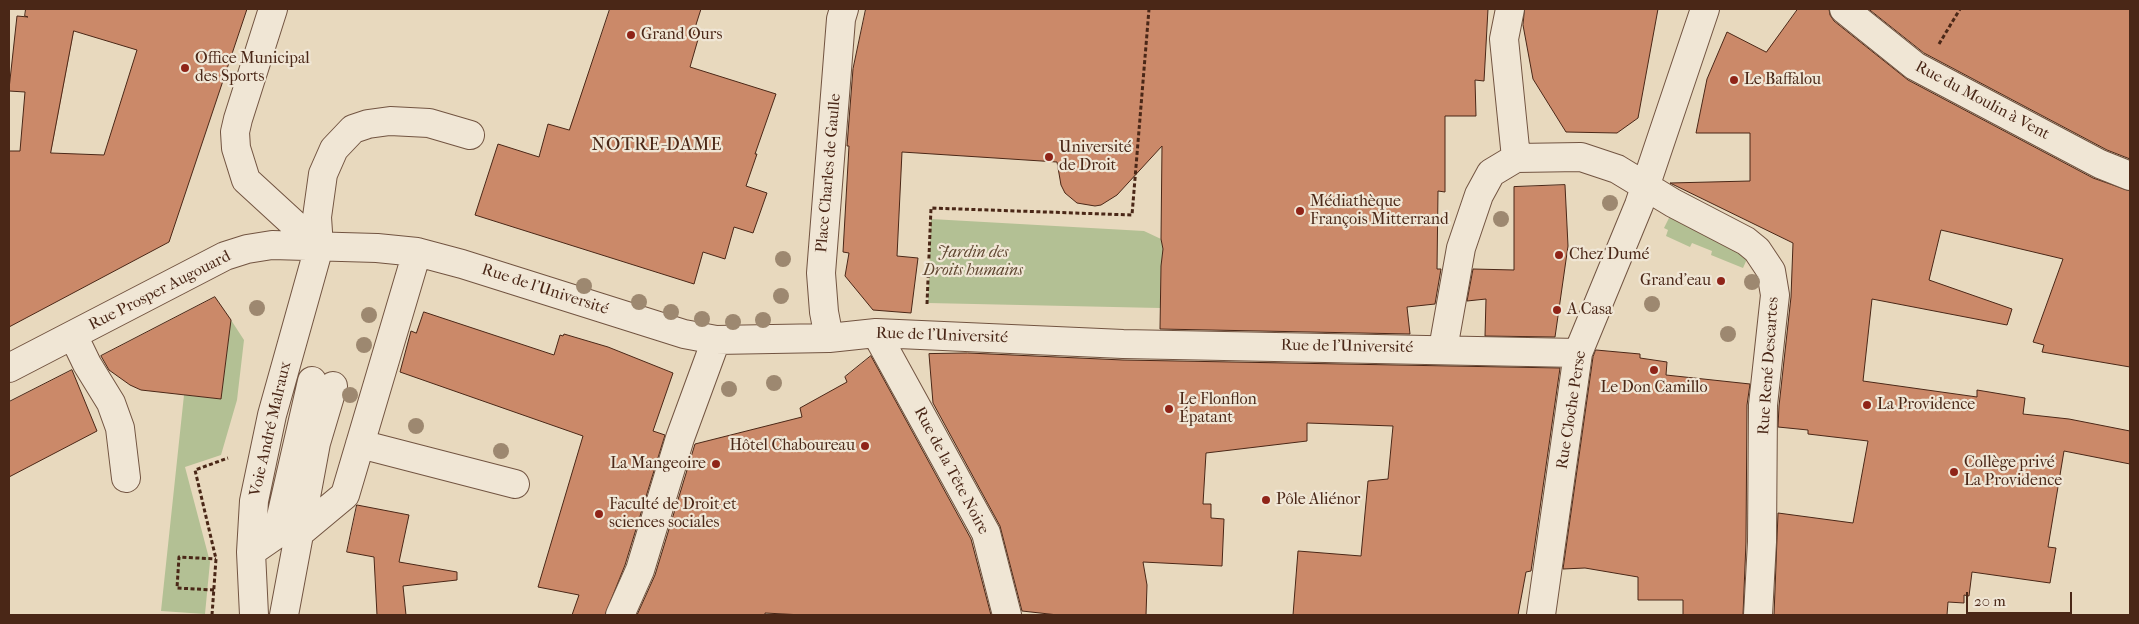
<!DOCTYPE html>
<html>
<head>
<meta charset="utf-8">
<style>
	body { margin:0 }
	#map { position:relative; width:2139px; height:624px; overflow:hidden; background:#e8d9be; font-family:"IM FELL French Canon",serif }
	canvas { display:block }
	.frame { position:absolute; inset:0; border:10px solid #4a2717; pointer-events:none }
	.scale { position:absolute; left:1966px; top:592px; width:106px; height:22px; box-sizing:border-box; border:2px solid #4a2717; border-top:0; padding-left:6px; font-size:15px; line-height:18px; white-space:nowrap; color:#4a2717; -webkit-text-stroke:4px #f0e6d5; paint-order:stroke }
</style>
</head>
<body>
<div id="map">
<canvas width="2139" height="624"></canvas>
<div class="frame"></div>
<div class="scale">20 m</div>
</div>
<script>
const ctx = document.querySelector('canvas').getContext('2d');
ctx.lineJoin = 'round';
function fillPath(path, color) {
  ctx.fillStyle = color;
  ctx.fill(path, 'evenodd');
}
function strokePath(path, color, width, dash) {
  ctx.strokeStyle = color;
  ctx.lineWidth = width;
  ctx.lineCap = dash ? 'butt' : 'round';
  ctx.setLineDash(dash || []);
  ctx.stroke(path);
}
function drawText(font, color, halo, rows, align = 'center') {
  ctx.font = font + ' "IM FELL French Canon",serif';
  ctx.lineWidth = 4.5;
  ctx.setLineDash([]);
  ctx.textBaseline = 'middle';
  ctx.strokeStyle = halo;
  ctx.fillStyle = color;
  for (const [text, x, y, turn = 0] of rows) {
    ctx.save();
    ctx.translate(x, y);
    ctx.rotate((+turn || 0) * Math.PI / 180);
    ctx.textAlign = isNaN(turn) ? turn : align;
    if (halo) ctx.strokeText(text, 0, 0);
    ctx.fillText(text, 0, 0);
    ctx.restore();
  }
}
fillPath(new Path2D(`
	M 1672,212 L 1751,250 L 1743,268 L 1711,255 L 1712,251 L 1692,243 L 1690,247 L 1666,236 L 1668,230 L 1664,228 Z
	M 931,219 L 1144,231 L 1161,239 L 1163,249 L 1161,266 L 1160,308 L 928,303 Z
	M 231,320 L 244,340 L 237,400 L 221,455 L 185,467 L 210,562 L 205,614 L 161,611 L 184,395 L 221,399 Z`), '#b3c094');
const building = new Path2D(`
	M 26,9 L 247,9 L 169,242 L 9,327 L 9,151 L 20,151 L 25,92 L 9,91 L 9,89 L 17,16 L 28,17 L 25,16 ZM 74,31 L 137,50 L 104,155 L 51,153 Z
	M 610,9 L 701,9 L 693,34 L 699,36 L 690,67 L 776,94 L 755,154 L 757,154 L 746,186 L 767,193 L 753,233 L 734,227 L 725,259 L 703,252 L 694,284 L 475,215 L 498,144 L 539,157 L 548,124 L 569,130 Z
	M 866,9 L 1488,9 L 1484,81 L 1475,80 L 1476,116 L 1445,116 L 1445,192 L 1438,191 L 1437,269 L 1441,269 L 1435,304 L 1407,307 L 1410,334 L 1160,329 L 1161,266 L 1163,249 L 1161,239 L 1162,146 L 1117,195 L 1101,205 L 1095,206 L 1077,203 L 1065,193 L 1061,185 L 1057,162 L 902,152 L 897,256 L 918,258 L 911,313 L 873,310 L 845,276 L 849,253 L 843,252 L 849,146 L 847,146 L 853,69 Z
	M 1525,9 L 1658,9 L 1638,118 L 1617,133 L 1566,132 L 1533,79 L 1523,25 Z
	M 1798,9 L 1829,9 L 1830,15 L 1834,21 L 1908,80 L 2093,178 L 2130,191 L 2130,367 L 2042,352 L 2044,345 L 2033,342 L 2063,259 L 1941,230 L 1929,280 L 2012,309 L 2007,325 L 1872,299 L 1863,381 L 1977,397 L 1977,390 L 2025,398 L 2023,414 L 2069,419 L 2130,431 L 2130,464 L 2064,451 L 2048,547 L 2056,548 L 2050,583 L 1972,572 L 1969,596 L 1964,595 L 1964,603 L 1948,602 L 1947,615 L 1774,615 L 1778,513 L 1853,523 L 1868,441 L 1808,434 L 1808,430 L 1778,427 L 1779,406 L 1791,297 L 1793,243 L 1670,183 L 1750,181 L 1750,133 L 1696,133 L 1707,79 L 1727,32 L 1766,52 Z
	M 1869,9 L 2130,9 L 2130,159 L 2107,150 L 1924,53 Z
	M 1565,185 L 1568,246 L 1555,337 L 1485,336 L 1486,299 L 1467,301 L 1473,269 L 1514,270 L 1514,187 Z
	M 215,297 L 231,320 L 221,399 L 141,390 L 130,385 L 109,370 L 101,356 Z
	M 424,312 L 554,355 L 560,335 L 563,336 L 564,334 L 608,347 L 673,373 L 653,431 L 665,435 L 625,565 L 605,615 L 572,615 L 579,595 L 538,587 L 583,436 L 400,372 L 411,331 L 416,333 Z
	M 1596,350 L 1640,354 L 1640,358 L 1667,362 L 1666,375 L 1750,384 L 1747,405 L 1746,542 L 1743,615 L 1683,615 L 1683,600 L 1638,600 L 1638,577 L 1585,568 L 1563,569 L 1593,357 Z
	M 968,353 L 1123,360 L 1560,368 L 1531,571 L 1526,572 L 1518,615 L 1293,615 L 1298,551 L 1361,556 L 1368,481 L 1388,479 L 1393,426 L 1307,423 L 1307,441 L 1206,453 L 1203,504 L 1211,504 L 1211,518 L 1224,519 L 1222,566 L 1143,562 L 1147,585 L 1146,615 L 1058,615 L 1022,611 L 1000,526 L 933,403 L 929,354 Z
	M 871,356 L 971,539 L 991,615 L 803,615 L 765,613 L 765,615 L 637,615 L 655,575 L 695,444 L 802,417 L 800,408 L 847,382 L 845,377 Z
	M 72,370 L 97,431 L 9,477 L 9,402 Z
	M 357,505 L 409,515 L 399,562 L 457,572 L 457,580 L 403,586 L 406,615 L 377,615 L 374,557 L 347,552 Z`);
fillPath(building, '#cb8969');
strokePath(building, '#4a2717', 1);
const minor = new Path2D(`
	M 273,9 L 238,119 L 235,132 L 236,148 L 246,180 L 319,247
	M 1510,9 L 1504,39 L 1516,158
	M 1844,9 L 1915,66 L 2100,164 L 2130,176
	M 876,333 L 986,533 L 1007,615
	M 73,335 L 87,364 L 111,403 L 120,428 L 126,478
	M 829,338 L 824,312 L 821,273 L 841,19 L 844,9
	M 1443,349 L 1461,248 L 1479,195 L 1491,173 L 1516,158 L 1581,157 L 1617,169 L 1673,203 L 1746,241 L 1757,250 L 1771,271 L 1775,295 L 1763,405 L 1762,542 L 1758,615
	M 9,368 L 225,256 L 247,249 L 272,245 L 377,248 L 417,252 L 462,264 L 684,334 L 716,340 L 829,338 L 876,333 L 1123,344 L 1578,353
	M 360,444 L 515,484
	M 297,535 L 345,495 L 417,252
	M 251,552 L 277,534 L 312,381
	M 254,615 L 251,552 L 254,501 L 272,415 L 319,247 L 317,217 L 323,174 L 334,149 L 353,129 L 368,124 L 390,121 L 429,123 L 470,135
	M 284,615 L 316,443 L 333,386
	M 620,615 L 640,570 L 680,438 L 716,340
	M 1541,615 L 1578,353 L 1639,205 L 1705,9`);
strokePath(minor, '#725441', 30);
strokePath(new Path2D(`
	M 1939,44 L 1960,9
	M 927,304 L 931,208 L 1132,215 L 1149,9
	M 214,590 L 177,588 L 179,557 L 216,559
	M 212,615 L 216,559 L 195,470 L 228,458`), '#4a2717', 3, [4, 2.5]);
strokePath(minor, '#f0e6d5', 28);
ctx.fillStyle = '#9d8870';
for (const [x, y] of [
	[1610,203],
	[1501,219],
	[783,259],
	[1752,282],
	[584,286],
	[781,296],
	[639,302],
	[1652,304],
	[257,308],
	[671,312],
	[369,315],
	[702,319],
	[763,320],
	[733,322],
	[1728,334],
	[364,345],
	[774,383],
	[729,389],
	[350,395],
	[416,426],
	[501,451]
]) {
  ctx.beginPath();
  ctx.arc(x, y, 8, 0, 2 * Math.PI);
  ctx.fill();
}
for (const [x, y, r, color] of [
	[631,35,5,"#8f2418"],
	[185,68,5,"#8f2418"],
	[1734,80,5,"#8f2418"],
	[1049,157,5,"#8f2418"],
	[1300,211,5,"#8f2418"],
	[1559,255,5,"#8f2418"],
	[1721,281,5,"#8f2418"],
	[1557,310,5,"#8f2418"],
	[1654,370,5,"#8f2418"],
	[1867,405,5,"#8f2418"],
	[1169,409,5,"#8f2418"],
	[865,446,5,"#8f2418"],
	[716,464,5,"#8f2418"],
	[1954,472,5,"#8f2418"],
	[1266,500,5,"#8f2418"],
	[599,514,5,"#8f2418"]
]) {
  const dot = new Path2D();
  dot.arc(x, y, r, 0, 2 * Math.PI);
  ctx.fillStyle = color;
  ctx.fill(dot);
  strokePath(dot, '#f0e6d5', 2);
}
drawText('16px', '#4a2717', '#f0e6d5', [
	["Grand Ours",641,35],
	["Office Municipal",195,59],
	["des Sports",195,77],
	["Le Baffalou",1744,80],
	["Université",1059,148],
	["de Droit",1059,166],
	["Médiathèque",1310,202],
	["François Mitterrand",1310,220],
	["Chez Dumé",1569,255],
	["Grand'eau",1711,281,"right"],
	["A Casa",1567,310],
	["Le Don Camillo",1654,388,"center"],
	["Le Flonflon",1179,400],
	["Épatant",1179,418],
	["La Providence",1877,405],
	["Hôtel Chaboureau",855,446,"right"],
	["Collège privé",1964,463],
	["La Providence",1964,481],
	["La Mangeoire",706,464,"right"],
	["Pôle Aliénor",1276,500],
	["Faculté de Droit et",609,505],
	["sciences sociales",609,523]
], 'left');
drawText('16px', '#4a2717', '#f0e6d5', [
	["Rue du Moulin à Vent",1982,101,28],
	["Place Charles de Gaulle",829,173,-85],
	["Rue de l'Université",545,290,18],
	["Rue Prosper Augouard",160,291,-27],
	["Rue de l'Université",942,336,2],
	["Rue de l'Université",1347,347,1],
	["Rue René Descartes",1769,366,-86],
	["Rue Cloche Perse",1572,410,-81],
	["Voie André Malraux",271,429,-77],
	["Rue de la Tête Noire",951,471,62]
]);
drawText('italic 16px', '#5f4630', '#f0e6d5', [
	["Jardin des",973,253],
	["Droits humains",973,271]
]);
ctx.letterSpacing = '1px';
drawText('18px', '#4a2717', '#f0e6d5', [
	["NOTRE-DAME",657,146]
]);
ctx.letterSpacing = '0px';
</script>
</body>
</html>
